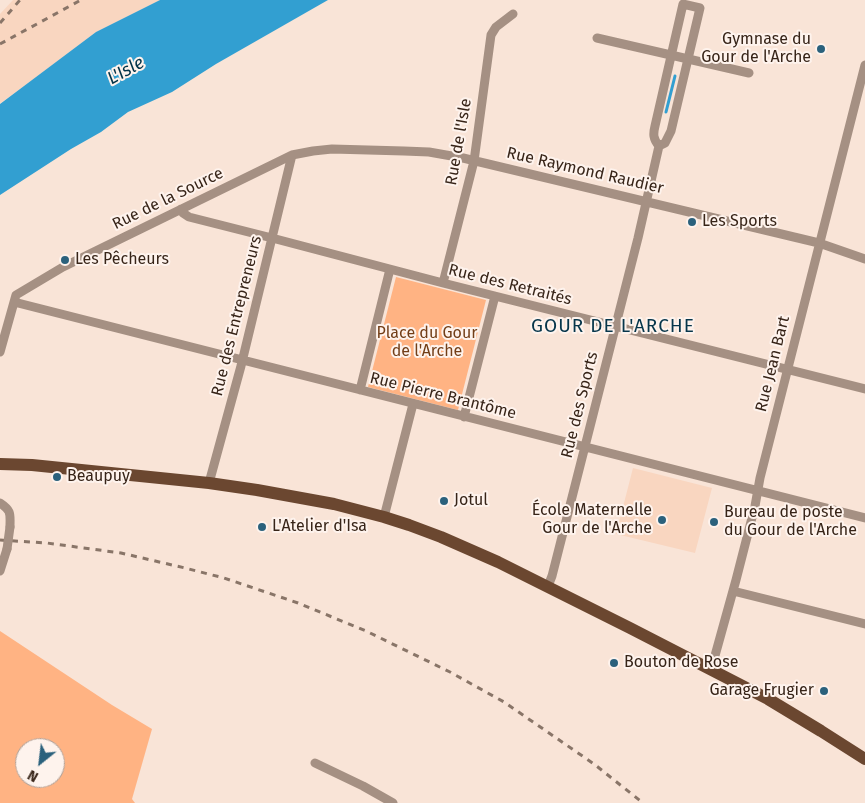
<!DOCTYPE html>
<html>
<head>
<meta charset="utf-8">
<style>
	body { margin:0 }
	#map { position:relative; width:865px; height:803px; overflow:hidden; background:#f9e4d7; font-family:"Fira Sans",sans-serif }
	canvas { display:block }
	.north { position:absolute; left:15px; top:738px; width:50px; height:50px; box-sizing:border-box; background:#fef3ed; border:1px solid #aea098; border-radius:50%; rotate:209deg; font-size:14px; font-weight:700; line-height:20px; text-align:center; color:#372418 }
	.north::after { content:''; display:block; margin:auto; width:18px; height:22px; background:#2b617c; clip-path:polygon(50% 0,100% 100%,50% 72%,0 100%) }
</style>
</head>
<body>
<div id="map">
<canvas width="865" height="803"></canvas>
<div class="north">N</div>
</div>
<script>
const ctx = document.querySelector('canvas').getContext('2d');
ctx.lineJoin = 'round';
function fillPath(path, color) {
  ctx.fillStyle = color;
  ctx.fill(path, 'evenodd');
}
function strokePath(path, color, width, dash) {
  ctx.strokeStyle = color;
  ctx.lineWidth = width;
  ctx.lineCap = dash ? 'butt' : 'round';
  ctx.setLineDash(dash || []);
  ctx.stroke(path);
}
function drawText(font, color, halo, rows, align = 'center') {
  ctx.font = font + ' "Fira Sans",sans-serif';
  ctx.lineWidth = 4;
  ctx.setLineDash([]);
  ctx.textBaseline = 'middle';
  ctx.strokeStyle = halo;
  ctx.fillStyle = color;
  for (const [text, x, y, turn = 0] of rows) {
    ctx.save();
    ctx.translate(x, y);
    ctx.rotate((+turn || 0) * Math.PI / 180);
    ctx.textAlign = isNaN(turn) ? turn : align;
    if (halo) ctx.strokeText(text, 0, 0);
    ctx.fillText(text, 0, 0);
    ctx.restore();
  }
}
fillPath(new Path2D(`
	M 13,0 L 160,0 L 96,32 L 31,81 L 2,102 L 0,103 L 0,14 Z
	M 633,468 L 712,488 L 695,553 L 616,534 Z`), '#f9d6c0');
fillPath(new Path2D(`
	M 396,277 L 486,300 L 458,410 L 368,387 Z
	M 0,631 L 112,705 L 152,729 L 132,799 L 135,803 L 0,803 ZM 25,748 L 55,748 L 55,778 L 25,778 Z`), '#ffb383');
fillPath(new Path2D(`
	M 160,0 L 328,0 L 216,64 L 172,92 L 128,112 L 101,132 L 71,149 L 0,195 L 0,104 L 96,32 Z`), '#329fd1');
strokePath(new Path2D(`
	M 666,112 L 675,76`), '#329fd1', 3);
strokePath(new Path2D(`
	M 597,38 L 749,73
	M 181,209 L 183,213 L 189,217 L 272,238 L 443,283 L 865,389
	M 443,283 L 474,161 L 491,35 L 496,27 L 513,14
	M 14,302 L 865,518
	M 0,352 L 16,295 L 63,267 L 292,155 L 313,151 L 332,149 L 404,151 L 429,152 L 463,158 L 819,243 L 865,259
	M 360,390 L 390,269
	M 464,417 L 495,296
	M 209,483 L 241,366 L 292,155
	M 0,503 C 12,511 10,514 10,527
	M 384,517 L 413,404
	M 0,571 L 7,549
	M 548,586 L 552,576 L 638,238 L 659,146 L 665,143 L 671,131 L 700,8 L 683,4 L 655,126 C 653,134 653,139 659,146
	M 733,591 L 865,624
	M 711,670 L 736,580 L 755,506 L 760,478 L 865,65
	M 315,763 L 363,786 L 393,803`), '#a59083', 9);
strokePath(new Path2D(`
	M 0,464 L 32,465 L 209,483 L 257,490 L 334,504 L 384,517 L 409,525 L 441,537 L 498,562 L 630,628 L 768,699 L 821,731 L 865,759`), '#6b4730', 12);
strokePath(new Path2D(`
	M 0,23 L 20,0
	M 0,44 L 81,0
	M 0,540 L 47,543 L 121,553 L 185,568 L 224,578 L 298,603 L 366,631 L 450,672 L 504,702 L 594,764 L 643,803`), '#897568', 3, [6, 6]);
strokePath(new Path2D(`
	M 7,549 L 10,527`), '#a59083', 9);
for (const [x, y, r, color] of [
	[821,49,5,"#2b617c"],
	[692,222,5,"#2b617c"],
	[65,260,5,"#2b617c"],
	[57,477,5,"#2b617c"],
	[444,501,5,"#2b617c"],
	[662,520,5,"#2b617c"],
	[714,522,5,"#2b617c"],
	[262,527,5,"#2b617c"],
	[614,663,5,"#2b617c"],
	[824,691,5,"#2b617c"]
]) {
  const dot = new Path2D();
  dot.arc(x, y, r, 0, 2 * Math.PI);
  ctx.fillStyle = color;
  ctx.fill(dot);
  strokePath(dot, '#fef3ed', 2);
}
drawText('16px', '#372418', '#fef3ed', [
	["Gymnase du",811,40,"right"],
	["Gour de l'Arche",811,58,"right"],
	["Les Sports",702,222],
	["Les Pêcheurs",75,260],
	["Beaupuy",67,477],
	["Jotul",454,501],
	["École Maternelle",652,511,"right"],
	["Gour de l'Arche",652,529,"right"],
	["Bureau de poste",724,513],
	["du Gour de l'Arche",724,531],
	["L'Atelier d'Isa",272,527],
	["Bouton de Rose",624,663],
	["Garage Frugier",814,691,"right"]
], 'left');
drawText('16px', '#372418', '#fef3ed', [
	["Rue de l'Isle",459,142,-80],
	["Rue Raymond Raudier",585,171,13],
	["Rue de la Source",168,199,-26],
	["Rue des Retraités",510,285,14],
	["Rue des Entrepreneurs",237,316,-76],
	["Rue Jean Bart",773,364,-76],
	["Rue Pierre Brantôme",443,396,14],
	["Rue des Sports",580,405,-76]
]);
drawText('16px', '#733e17', '#fef3ed', [
	["Place du Gour",427,334],
	["de l'Arche",427,352]
]);
drawText('italic 18px', '#033348', '#fef3ed', [
	["L'Isle",126,71,-29]
]);
ctx.letterSpacing = '1px';
drawText('19px', '#07364b', '#fef3ed', [
	["GOUR DE L'ARCHE",613,327]
]);
ctx.letterSpacing = '0px';
</script>
</body>
</html>
